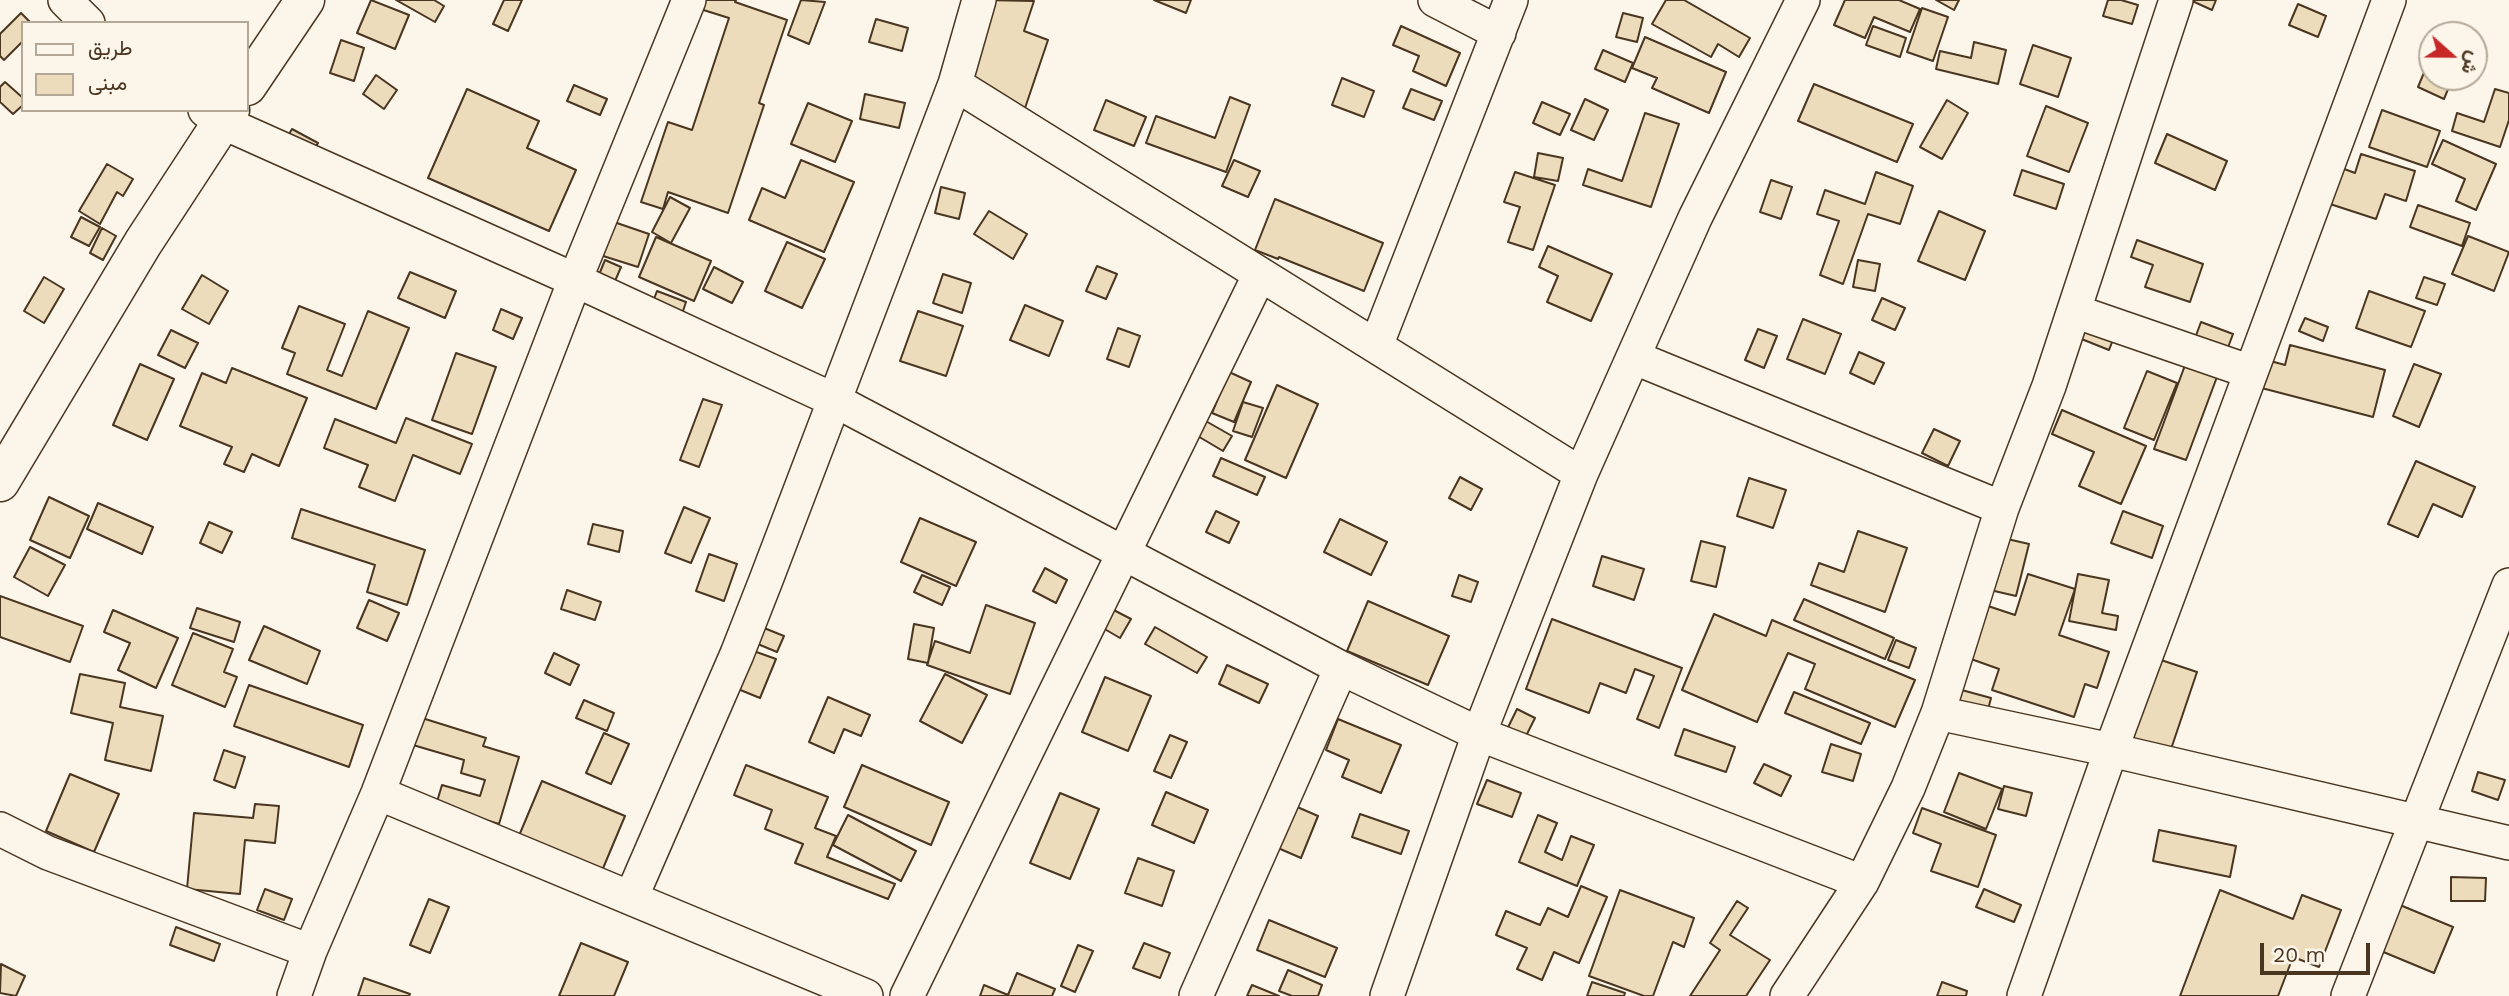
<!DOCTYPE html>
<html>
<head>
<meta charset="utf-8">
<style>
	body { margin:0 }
	#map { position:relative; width:2509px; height:996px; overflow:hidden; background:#fbf6e9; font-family:"Work Sans",Vazirmatn,sans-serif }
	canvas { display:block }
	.legend { position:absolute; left:21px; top:21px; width:228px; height:91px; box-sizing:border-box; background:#fbf6e9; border:2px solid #b4a999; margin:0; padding:9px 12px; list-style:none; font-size:21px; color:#4a3520 }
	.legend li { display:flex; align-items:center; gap:14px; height:35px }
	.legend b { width:35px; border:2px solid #b4a999 }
	.north { position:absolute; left:2418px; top:21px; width:70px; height:70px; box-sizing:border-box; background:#fbf6e9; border:2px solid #b4a999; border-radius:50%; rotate:111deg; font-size:19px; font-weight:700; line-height:28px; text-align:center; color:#4a3520 }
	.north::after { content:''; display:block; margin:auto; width:24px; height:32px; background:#c62828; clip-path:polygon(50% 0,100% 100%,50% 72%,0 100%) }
	.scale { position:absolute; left:2260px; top:943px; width:110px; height:32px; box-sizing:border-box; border:4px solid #4a3520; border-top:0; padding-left:9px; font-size:21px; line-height:24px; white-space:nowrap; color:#4a3520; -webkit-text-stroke:5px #fbf6e9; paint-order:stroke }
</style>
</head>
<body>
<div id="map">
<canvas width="2509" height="996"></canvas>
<ul class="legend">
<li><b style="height:9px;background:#fbf6e9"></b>طريق</li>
<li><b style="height:19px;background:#ecdcbc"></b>مبنى</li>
</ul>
<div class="north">ش</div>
<div class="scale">20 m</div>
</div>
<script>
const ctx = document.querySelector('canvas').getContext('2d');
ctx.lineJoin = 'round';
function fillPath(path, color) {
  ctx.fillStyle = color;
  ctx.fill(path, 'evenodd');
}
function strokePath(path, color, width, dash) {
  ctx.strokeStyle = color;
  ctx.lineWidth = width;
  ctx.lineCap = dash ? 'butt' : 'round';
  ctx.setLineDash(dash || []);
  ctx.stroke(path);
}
const building = new Path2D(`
	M 371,0 L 409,15 L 395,49 L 357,33 Z
	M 396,0 L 434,0 L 444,6 L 435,22 Z
	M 504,0 L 522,0 L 508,31 L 493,24 Z
	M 700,0 L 736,0 L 735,2 L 787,20 L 759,103 L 764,105 L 728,213 L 668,192 L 663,209 L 641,202 L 668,122 L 692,130 L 729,18 L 697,8 Z
	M 801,0 L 825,2 L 809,44 L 788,35 Z
	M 983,0 L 1034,1 L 1024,31 L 1048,40 L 1022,117 L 958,77 Z
	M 1154,0 L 1191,0 L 1186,13 Z
	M 1666,0 L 1684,0 L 1750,38 L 1739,57 L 1718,44 L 1711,57 L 1652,24 Z
	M 1845,0 L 1899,0 L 1920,9 L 1910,32 L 1874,17 L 1865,38 L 1834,25 Z
	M 1936,0 L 1959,0 L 1954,10 Z
	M 2108,0 L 2121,0 L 2138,5 L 2132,24 L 2103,16 Z
	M 2190,0 L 2216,0 L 2212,10 Z
	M 2298,4 L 2326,16 L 2318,37 L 2289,25 Z
	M 1922,8 L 1948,17 L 1933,61 L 1907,52 Z
	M 21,13 L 31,23 L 23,23 L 23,41 L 4,60 L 0,56 L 0,34 Z
	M 1623,13 L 1643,18 L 1637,42 L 1616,37 Z
	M 876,19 L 908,28 L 902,51 L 869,42 Z
	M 1401,26 L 1460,53 L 1446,86 L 1413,71 L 1419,56 L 1393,45 Z
	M 1873,26 L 1906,38 L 1900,57 L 1866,45 Z
	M 1645,37 L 1726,72 L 1709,113 L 1652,88 L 1657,78 L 1632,68 Z
	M 341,40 L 364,48 L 354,81 L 330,73 Z
	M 1974,42 L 2006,50 L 1998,84 L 1936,69 L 1940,51 L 1971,58 Z
	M 2033,45 L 2071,58 L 2058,97 L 2020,84 Z
	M 1603,50 L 1633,63 L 1625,82 L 1595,69 Z
	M 2428,63 L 2432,64 L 2432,77 L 2453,77 L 2444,99 L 2418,87 Z
	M 376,75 L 397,90 L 384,109 L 363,94 Z
	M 1342,78 L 1374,91 L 1364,117 L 1332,105 Z
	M 5,82 L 23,98 L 23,105 L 13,114 L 0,102 L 0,87 Z
	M 1814,84 L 1913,124 L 1897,162 L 1798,121 Z
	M 574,85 L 607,99 L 600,115 L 567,101 Z
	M 467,89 L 539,121 L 527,148 L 576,170 L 549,231 L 428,178 Z
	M 1411,89 L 1442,101 L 1434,120 L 1403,108 Z
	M 2495,89 L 2509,93 L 2509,120 L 2500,147 L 2452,131 L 2457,113 L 2484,122 Z
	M 865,94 L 905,103 L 899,128 L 860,119 Z
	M 1230,97 L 1250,105 L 1226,172 L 1146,143 L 1156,116 L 1215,138 Z
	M 1585,99 L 1608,110 L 1594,140 L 1571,130 Z
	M 1106,100 L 1146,117 L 1134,146 L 1094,130 Z
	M 1947,100 L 1968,113 L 1942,159 L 1920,147 Z
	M 1542,102 L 1570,114 L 1560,135 L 1533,123 Z
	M 808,103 L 852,121 L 835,162 L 791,144 Z
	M 2046,106 L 2088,123 L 2069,172 L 2027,156 Z
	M 2382,110 L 2440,131 L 2427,167 L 2369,147 Z
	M 1645,113 L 1679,124 L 1651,207 L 1583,185 L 1588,169 L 1622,181 Z
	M 292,129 L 318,143 L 306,163 L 280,149 Z
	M 2167,134 L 2227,161 L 2215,190 L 2155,163 Z
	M 2443,140 L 2496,164 L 2476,210 L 2456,201 L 2465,179 L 2432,164 Z
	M 1538,153 L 1563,158 L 1558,181 L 1534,177 Z
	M 2361,154 L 2415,171 L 2406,201 L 2385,194 L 2376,219 L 2327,203 L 2339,167 L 2355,173 Z
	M 801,160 L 854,182 L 824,252 L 749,220 L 762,188 L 785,198 Z
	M 1234,160 L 1260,171 L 1248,197 L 1222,186 Z
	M 107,164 L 133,179 L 123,196 L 117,192 L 100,224 L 79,211 Z
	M 2022,170 L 2064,184 L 2056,209 L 2014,195 Z
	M 1515,172 L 1555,185 L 1533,250 L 1508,242 L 1520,207 L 1504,202 Z
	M 1876,172 L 1913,186 L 1900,224 L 1868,214 L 1843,284 L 1820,275 L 1839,221 L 1817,214 L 1825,190 L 1865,204 Z
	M 1771,180 L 1792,187 L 1781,219 L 1760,212 Z
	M 941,187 L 965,193 L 959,219 L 935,213 Z
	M 670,197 L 690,208 L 671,243 L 652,232 Z
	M 1275,199 L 1383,243 L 1364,291 L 1279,257 L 1278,259 L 1255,250 Z
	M 2418,205 L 2470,223 L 2462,246 L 2410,227 Z
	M 989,211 L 1027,234 L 1013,259 L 974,234 Z
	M 1939,211 L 1985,231 L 1965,280 L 1918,261 Z
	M 81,217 L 100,227 L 89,246 L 71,237 Z
	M 611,221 L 649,234 L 638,267 L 600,255 Z
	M 102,228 L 116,236 L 103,260 L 90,253 Z
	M 2468,236 L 2509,252 L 2494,291 L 2452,274 Z
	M 656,237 L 711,261 L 694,301 L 639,277 Z
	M 2137,240 L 2203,264 L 2190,302 L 2145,287 L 2153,265 L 2131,257 Z
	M 787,242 L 825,259 L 802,308 L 765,291 Z
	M 1548,246 L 1612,274 L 1591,321 L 1547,302 L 1558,276 L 1539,267 Z
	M 605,260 L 621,267 L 610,293 L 594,287 Z
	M 1858,260 L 1880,264 L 1875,291 L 1853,287 Z
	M 1097,266 L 1117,274 L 1106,299 L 1086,291 Z
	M 714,267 L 743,282 L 732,303 L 703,289 Z
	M 410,272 L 456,291 L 445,318 L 398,298 Z
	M 943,274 L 971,283 L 962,313 L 933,303 Z
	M 202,275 L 228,291 L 209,324 L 182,309 Z
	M 44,277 L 64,289 L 44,323 L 24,311 Z
	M 2424,277 L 2445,284 L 2437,305 L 2416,298 Z
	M 657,291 L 686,302 L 678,326 L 648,315 Z
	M 2369,291 L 2425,311 L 2411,347 L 2356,328 Z
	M 1882,298 L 1905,308 L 1895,330 L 1872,320 Z
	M 1025,305 L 1063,321 L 1049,356 L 1010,340 Z
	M 299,306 L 345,324 L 327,370 L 342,376 L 368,311 L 409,328 L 376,409 L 287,374 L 295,353 L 282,348 Z
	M 2091,308 L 2121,319 L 2109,350 L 2079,338 Z
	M 501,309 L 522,318 L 513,339 L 493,330 Z
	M 918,311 L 963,326 L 946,376 L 900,361 Z
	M 2305,318 L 2328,327 L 2323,341 L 2299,331 Z
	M 1803,319 L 1841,334 L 1825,374 L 1787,359 Z
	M 2201,322 L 2233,334 L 2186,460 L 2154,449 Z
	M 1118,328 L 1140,336 L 1129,367 L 1107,359 Z
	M 1758,329 L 1777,336 L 1764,368 L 1745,360 Z
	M 171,330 L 198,343 L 185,368 L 158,355 Z
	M 2290,345 L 2385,370 L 2373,417 L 2250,385 L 2256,357 L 2285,365 Z
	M 1859,352 L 1884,363 L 1874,384 L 1850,373 Z
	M 456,353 L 496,367 L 472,434 L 432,420 Z
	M 140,364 L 174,379 L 147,440 L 113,425 Z
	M 2414,364 L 2441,374 L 2419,427 L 2393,416 Z
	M 232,368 L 307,398 L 279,466 L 252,454 L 244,472 L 224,464 L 232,447 L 180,426 L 202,373 L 226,383 Z
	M 2147,371 L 2177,383 L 2154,440 L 2124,428 Z
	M 1229,372 L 1251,382 L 1234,422 L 1212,413 Z
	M 1277,385 L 1318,404 L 1286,478 L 1245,460 Z
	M 703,399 L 722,405 L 699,467 L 680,460 Z
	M 1243,402 L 1263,408 L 1252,437 L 1233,431 Z
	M 2062,410 L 2146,446 L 2121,504 L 2079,486 L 2094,452 L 2052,434 Z
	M 406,418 L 472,444 L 460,474 L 413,455 L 395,501 L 359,487 L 368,465 L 324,448 L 335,419 L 396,443 Z
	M 1204,420 L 1232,436 L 1223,451 L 1196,435 Z
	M 1934,429 L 1960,441 L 1948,466 L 1922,453 Z
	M 1221,458 L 1265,477 L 1257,495 L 1213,476 Z
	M 2416,461 L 2475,487 L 2462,517 L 2433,504 L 2418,537 L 2388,524 Z
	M 1460,477 L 1482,489 L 1471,510 L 1449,498 Z
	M 1749,478 L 1786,490 L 1773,528 L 1737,516 Z
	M 49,497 L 89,516 L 70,558 L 30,540 Z
	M 98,503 L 153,527 L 142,554 L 87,529 Z
	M 684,507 L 710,518 L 691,563 L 665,553 Z
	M 301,509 L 425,550 L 407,605 L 367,592 L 375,565 L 292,538 Z
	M 1216,511 L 1239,522 L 1229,543 L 1206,532 Z
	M 2123,511 L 2163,526 L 2152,558 L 2111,543 Z
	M 920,518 L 976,542 L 956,586 L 901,562 Z
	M 1340,519 L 1387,542 L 1371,575 L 1324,552 Z
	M 209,522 L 232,532 L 222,553 L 200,543 Z
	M 593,524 L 623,531 L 619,552 L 588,544 Z
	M 1858,531 L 1907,548 L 1885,612 L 1811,585 L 1819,563 L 1844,572 Z
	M 2003,538 L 2029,544 L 2016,596 L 1990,590 Z
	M 1701,541 L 1725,547 L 1716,587 L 1691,581 Z
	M 30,547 L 65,565 L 48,596 L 14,577 Z
	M 709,554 L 737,564 L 724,601 L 696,591 Z
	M 1602,556 L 1644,569 L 1634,600 L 1593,586 Z
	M 1045,568 L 1067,580 L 1056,603 L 1033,591 Z
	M 2028,574 L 2075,589 L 2059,635 L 2109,652 L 2097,688 L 2085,684 L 2074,717 L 1992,690 L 1999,669 L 1971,659 L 1988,606 L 2015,615 Z
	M 2078,574 L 2109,580 L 2102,613 L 2118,616 L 2116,630 L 2069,621 Z
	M 922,575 L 950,587 L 942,605 L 914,592 Z
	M 1459,575 L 1478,582 L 1471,602 L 1452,596 Z
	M 567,590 L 601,602 L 595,620 L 561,609 Z
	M 0,596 L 83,626 L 70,662 L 0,637 Z
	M 1804,599 L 1894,638 L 1885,659 L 1794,620 Z
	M 369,600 L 399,613 L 387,641 L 357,628 Z
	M 1368,601 L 1449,636 L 1428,685 L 1347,651 Z
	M 986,605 L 1035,623 L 1010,694 L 927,665 L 935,641 L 970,653 Z
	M 1106,606 L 1131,619 L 1120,638 L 1096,624 Z
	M 197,608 L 240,622 L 234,642 L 190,628 Z
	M 113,610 L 178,638 L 156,688 L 118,670 L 130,643 L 104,632 Z
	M 1714,614 L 1766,636 L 1772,620 L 1915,680 L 1895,727 L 1805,689 L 1815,664 L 1788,653 L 1757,722 L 1682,690 Z
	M 1552,619 L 1682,668 L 1659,728 L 1637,719 L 1654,676 L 1635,669 L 1626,693 L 1600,683 L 1589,713 L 1526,689 Z
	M 914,624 L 934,628 L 928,663 L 908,659 Z
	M 264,626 L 320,651 L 307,684 L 249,660 Z
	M 759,626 L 784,636 L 777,652 L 753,642 Z
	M 1155,627 L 1207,657 L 1197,673 L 1145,644 Z
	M 193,633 L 233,649 L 224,672 L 237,677 L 225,707 L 172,685 Z
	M 1896,640 L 1916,648 L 1909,668 L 1888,660 Z
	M 748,649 L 776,659 L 760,698 L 733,687 Z
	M 554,653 L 579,665 L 570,685 L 545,673 Z
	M 2158,659 L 2197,672 L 2168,758 L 2129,744 Z
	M 1227,665 L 1268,684 L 1259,703 L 1219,684 Z
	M 80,674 L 125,683 L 120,707 L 163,716 L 151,771 L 105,760 L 113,723 L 71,713 Z
	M 945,674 L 987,695 L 962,743 L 920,721 Z
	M 1105,677 L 1151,696 L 1128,751 L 1082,732 Z
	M 249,685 L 363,725 L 349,767 L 234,726 Z
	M 1958,689 L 1991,698 L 1982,733 L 1948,724 Z
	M 1794,692 L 1870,723 L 1861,744 L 1785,713 Z
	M 828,697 L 870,715 L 861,736 L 844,729 L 834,753 L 809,742 Z
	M 584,700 L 614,713 L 607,731 L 576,718 Z
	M 1517,709 L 1535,718 L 1515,758 L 1497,750 Z
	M 422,718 L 486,738 L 483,746 L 519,757 L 499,824 L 436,805 L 442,785 L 480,796 L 485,780 L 461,773 L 464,760 L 413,745 Z
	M 1338,719 L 1401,745 L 1381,793 L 1342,777 L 1349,760 L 1326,750 Z
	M 1684,729 L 1735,747 L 1726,772 L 1675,755 Z
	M 604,733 L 629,744 L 611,784 L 586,773 Z
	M 1170,735 L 1187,742 L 1171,778 L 1154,771 Z
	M 1831,744 L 1861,754 L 1853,781 L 1822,772 Z
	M 224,750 L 245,757 L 235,788 L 214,780 Z
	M 1764,764 L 1791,776 L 1781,796 L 1754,783 Z
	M 746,765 L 828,797 L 815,828 L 836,836 L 827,857 L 895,884 L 888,899 L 795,863 L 803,844 L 765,829 L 772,810 L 734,795 Z
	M 862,765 L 949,802 L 931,845 L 844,807 Z
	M 2478,772 L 2505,780 L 2498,800 L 2472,791 Z
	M 1959,773 L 2002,789 L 1986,829 L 1944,812 Z
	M 70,774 L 119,794 L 94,852 L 46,831 Z
	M 1487,780 L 1521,793 L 1512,817 L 1477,804 Z
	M 542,781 L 625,816 L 596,885 L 513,850 Z
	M 2004,786 L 2032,793 L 2026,816 L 1998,809 Z
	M 1166,792 L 1208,810 L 1194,843 L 1152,825 Z
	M 1060,793 L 1099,809 L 1070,879 L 1030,863 Z
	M 255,804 L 279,806 L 275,843 L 245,840 L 240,894 L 187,889 L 194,813 L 253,818 Z
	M 1295,806 L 1318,816 L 1301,858 L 1278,848 Z
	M 1922,808 L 1996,835 L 1978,887 L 1931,871 L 1941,844 L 1913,833 Z
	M 1360,814 L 1409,831 L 1401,854 L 1352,837 Z
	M 848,815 L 916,851 L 901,881 L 833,845 Z
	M 1538,815 L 1557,823 L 1545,852 L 1562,860 L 1571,836 L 1594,845 L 1577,886 L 1519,862 Z
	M 2159,830 L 2236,846 L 2230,877 L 2153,861 Z
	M 1138,858 L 1174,871 L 1162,906 L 1125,893 Z
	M 2451,877 L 2486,878 L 2485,901 L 2451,901 Z
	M 1581,886 L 1607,897 L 1579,963 L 1554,952 L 1542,980 L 1517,969 L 1527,948 L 1496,935 L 1506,911 L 1540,925 L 1548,908 L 1568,917 Z
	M 265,889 L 292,899 L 284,920 L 257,910 Z
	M 1984,889 L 2021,905 L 2014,922 L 1976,907 Z
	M 1620,890 L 1694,918 L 1684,947 L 1673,942 L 1653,996 L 1644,996 L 1589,976 Z
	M 2220,890 L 2293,919 L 2302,895 L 2341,910 L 2319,967 L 2293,957 L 2278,996 L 2180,996 Z
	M 429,899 L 449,907 L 430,953 L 410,945 Z
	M 1737,901 L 1748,908 L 1730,935 L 1770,960 L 1746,996 L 1690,996 L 1720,950 L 1710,943 Z
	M 2400,905 L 2453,927 L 2434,973 L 2381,951 Z
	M 1269,920 L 1337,948 L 1325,977 L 1257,950 Z
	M 176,927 L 220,944 L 214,961 L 170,945 Z
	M 581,943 L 628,962 L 614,996 L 559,996 Z
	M 1144,943 L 1170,953 L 1160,978 L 1133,968 Z
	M 1078,945 L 1093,951 L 1075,992 L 1061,986 Z
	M 1,964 L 25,976 L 16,996 L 0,993 Z
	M 1288,970 L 1322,985 L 1318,996 L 1292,996 L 1279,991 Z
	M 1017,973 L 1055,989 L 1052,996 L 980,996 L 984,985 L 1008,995 Z
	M 364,978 L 410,994 L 409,996 L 358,996 Z
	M 1592,982 L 1625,993 L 1624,996 L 1587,996 Z
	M 1942,982 L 1967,991 L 1966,996 L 1937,996 Z
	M 1252,985 L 1279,996 L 1247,996 Z`);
fillPath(building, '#ecdcbc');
strokePath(building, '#4a3520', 2);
const street = new Path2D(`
	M 65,0 L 88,23
	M 1435,0 L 1499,33
	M 955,84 L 1581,474
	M 205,110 L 222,122 L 575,280 L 834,400 L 1341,668 L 1479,734 L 1862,882
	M 2074,311 L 2251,372
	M 1376,346 L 1511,0
	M 1633,357 L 2002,508
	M 1938,713 L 2111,750 L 2509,843
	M 378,793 L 866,996
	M 0,829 L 48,853 L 310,951
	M 631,898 L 737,654 L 766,580 L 955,84 L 979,0
	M 294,996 L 310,951 L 378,793 L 575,280 L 689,0
	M 907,996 L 1260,274
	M 1196,996 L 1341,668
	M 1387,996 L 1479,734 L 1581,474 L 1695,218 L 1803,0
	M 1787,996 L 1862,882 L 1908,788 L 1938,713 L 2002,508 L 2049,386 L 2176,0
	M 2024,996 L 2111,750 L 2389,0
	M 2348,996 L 2509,585`);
const secondary = new Path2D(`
	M 247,86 L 305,0
	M 0,482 L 143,243 L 230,110`);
strokePath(street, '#4a3520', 36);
strokePath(secondary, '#4a3520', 41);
strokePath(street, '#fbf6e9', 33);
strokePath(secondary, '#fbf6e9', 38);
</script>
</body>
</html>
